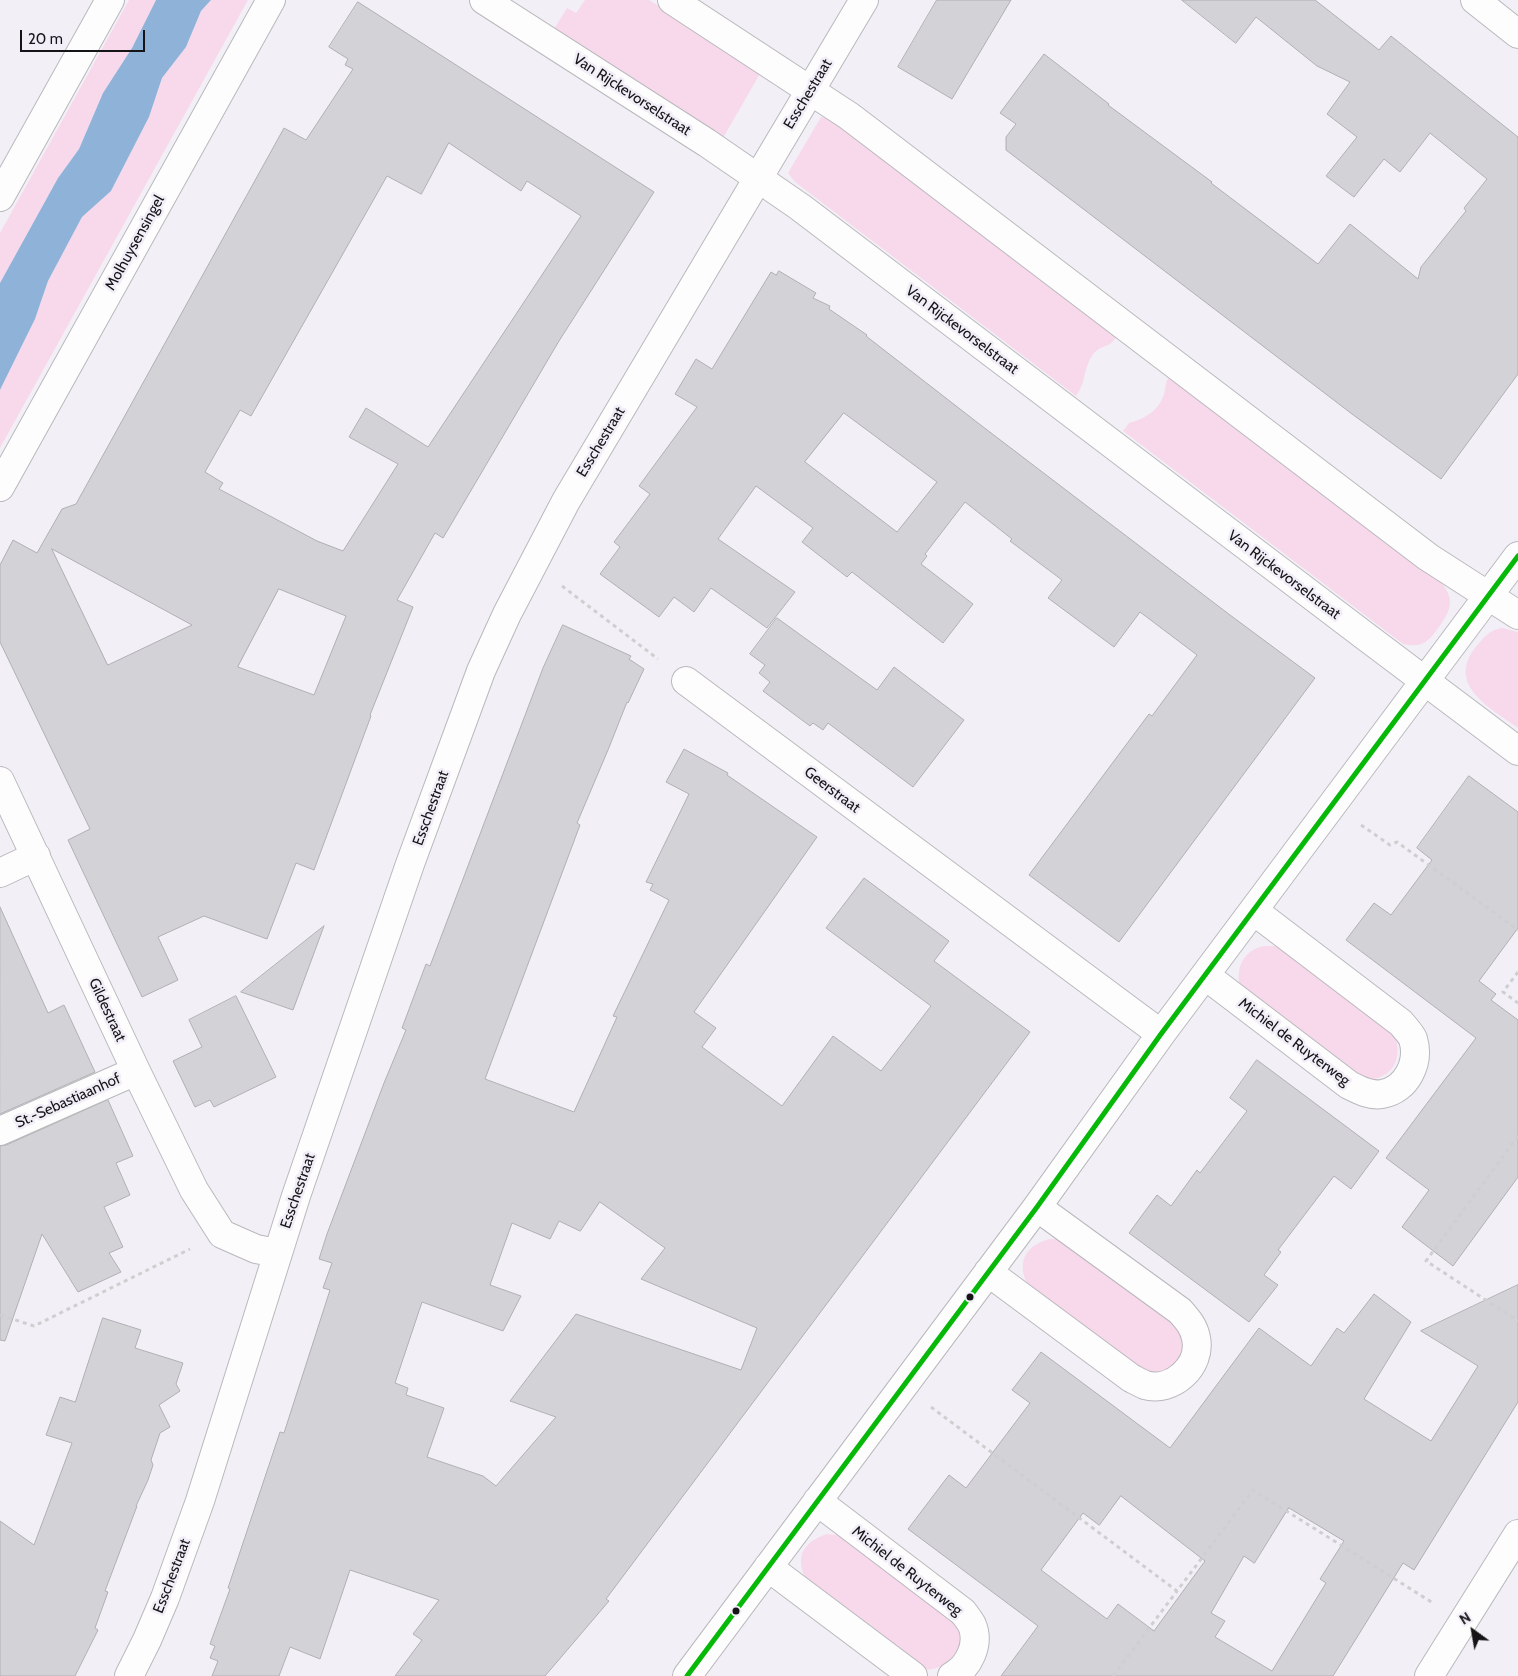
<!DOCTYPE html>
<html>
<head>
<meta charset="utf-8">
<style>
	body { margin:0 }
	#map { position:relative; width:1518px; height:1676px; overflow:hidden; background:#f2f0f6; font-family:Cabin,sans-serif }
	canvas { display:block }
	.north { position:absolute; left:1448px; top:1606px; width:50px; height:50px; -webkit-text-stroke:4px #f1eef8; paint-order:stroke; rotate:328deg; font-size:14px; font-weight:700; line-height:20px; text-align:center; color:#151417 }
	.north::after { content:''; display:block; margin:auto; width:18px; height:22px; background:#151417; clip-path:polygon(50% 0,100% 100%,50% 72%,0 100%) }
	.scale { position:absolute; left:20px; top:30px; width:125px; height:22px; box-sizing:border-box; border:2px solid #151417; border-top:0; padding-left:6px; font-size:15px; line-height:18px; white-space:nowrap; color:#151417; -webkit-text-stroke:4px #f1eef8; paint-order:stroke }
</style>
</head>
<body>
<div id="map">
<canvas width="1518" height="1676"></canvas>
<div class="north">N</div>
<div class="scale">20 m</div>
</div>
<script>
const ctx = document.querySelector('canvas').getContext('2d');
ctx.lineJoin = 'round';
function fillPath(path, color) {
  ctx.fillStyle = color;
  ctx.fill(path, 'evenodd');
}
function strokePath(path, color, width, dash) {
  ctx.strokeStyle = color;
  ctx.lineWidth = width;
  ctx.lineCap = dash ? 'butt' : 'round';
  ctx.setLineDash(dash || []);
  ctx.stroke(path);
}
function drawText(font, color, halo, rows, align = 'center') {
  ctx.font = font + ' Cabin,sans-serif';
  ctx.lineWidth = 5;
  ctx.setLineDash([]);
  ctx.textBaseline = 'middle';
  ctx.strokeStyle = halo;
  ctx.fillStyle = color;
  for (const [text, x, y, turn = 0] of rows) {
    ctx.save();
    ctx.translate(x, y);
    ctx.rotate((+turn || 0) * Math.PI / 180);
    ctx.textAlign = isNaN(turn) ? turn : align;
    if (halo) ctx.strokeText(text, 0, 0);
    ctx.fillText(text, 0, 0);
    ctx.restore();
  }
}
fillPath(new Path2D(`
	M 129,0 L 156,0 L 132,48 L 103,93 L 79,149 L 58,178 L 0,283 L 0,233 Z
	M 211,0 L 248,0 L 0,448 L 0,390 L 35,319 L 48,281 L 82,217 L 111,191 L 149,117 L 162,78 L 186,47 L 201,11 Z
	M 585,0 L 649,0 L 761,72 L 723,138 L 554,29 L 567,8 L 576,13 Z
	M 821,117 L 836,120 L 1117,336 C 1110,348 1104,344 1095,352 C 1083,365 1087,382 1076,396 L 795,182 L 788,173 Z
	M 1170,376 L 1440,581 C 1455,599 1452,609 1439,627 C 1428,642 1423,648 1403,644 L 1123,431 L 1129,423 C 1147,418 1161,409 1165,390 C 1166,383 1166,381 1170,376 Z
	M 1502,628 L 1518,632 L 1518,728 C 1491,708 1446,686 1475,648 C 1483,638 1489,630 1502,628 Z
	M 1264,946 L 1275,946 L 1285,951 L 1395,1035 C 1404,1064 1389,1080 1361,1081 L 1240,987 C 1235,967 1244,950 1264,946 Z
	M 1049,1239 L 1059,1239 L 1172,1321 C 1188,1338 1186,1363 1161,1373 C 1157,1374 1151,1374 1146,1374 L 1032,1292 C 1016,1269 1020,1247 1049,1239 Z
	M 827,1534 L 837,1535 L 848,1540 L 958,1625 C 967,1653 952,1668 924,1670 L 811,1587 C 794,1564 798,1543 827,1534 Z`), '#f8d9ec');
fillPath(new Path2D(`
	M 156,0 L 211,0 L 201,11 L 186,47 L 162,78 L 149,117 L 111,191 L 82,217 L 48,281 L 35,319 L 0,390 L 0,283 L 58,178 L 79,149 L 103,93 L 132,48 Z`), '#8fb2d8');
const building = new Path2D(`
	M 937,0 L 1011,0 L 952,99 L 898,67 Z
	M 1182,0 L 1315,0 L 1379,50 L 1391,36 L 1518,137 L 1518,374 L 1441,479 L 1352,414 L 1006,150 L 1006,137 L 1016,124 L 1000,113 L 1044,54 L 1109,104 L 1108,105 L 1212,182 L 1211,183 L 1318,264 L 1350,224 L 1418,279 L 1421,267 L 1466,211 L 1464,208 L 1487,179 L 1430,133 L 1400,172 L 1384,159 L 1354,197 L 1326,176 L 1357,137 L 1327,114 L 1350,82 L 1317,66 L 1256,17 L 1236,43 Z
	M 358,2 L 654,192 L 559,341 L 443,538 L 435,533 L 397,600 L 413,607 L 370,715 L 371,716 L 314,870 L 296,863 L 267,939 L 204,916 L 158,937 L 178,980 L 142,997 L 68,840 L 90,829 L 0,642 L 0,565 L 13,540 L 37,553 L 62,509 L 76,504 L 284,128 L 306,140 L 353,69 L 345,65 L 348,59 L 329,47 ZM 449,143 L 521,191 L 527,181 L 581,216 L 428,447 L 366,408 L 349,437 L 398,464 L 343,551 L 317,541 L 219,489 L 223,483 L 205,472 L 240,410 L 251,416 L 387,176 L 421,194 ZM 52,549 L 192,625 L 108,665 ZM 279,589 L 346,616 L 314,695 L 238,667 Z
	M 779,271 L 816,293 L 813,298 L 830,306 L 829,309 L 867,335 L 866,336 L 978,423 L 1230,615 L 1315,678 L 1119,942 L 1029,875 L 1149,714 L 1152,716 L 1197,655 L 1140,612 L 1114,647 L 1048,598 L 1062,580 L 1010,541 L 1012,539 L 965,502 L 925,554 L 927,556 L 921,564 L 973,604 L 943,643 L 852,572 L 847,577 L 802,542 L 813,528 L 756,486 L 718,539 L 795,592 L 767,628 L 711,588 L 694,612 L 674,597 L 659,617 L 600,574 L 620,547 L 614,542 L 650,494 L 639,486 L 697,407 L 675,394 L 696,359 L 712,369 L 771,272 L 776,275 ZM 844,413 L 937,482 L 897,532 L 805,462 Z
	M 777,618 L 877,690 L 894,667 L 964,720 L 913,787 L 828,723 L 823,730 L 813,723 L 810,726 L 763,691 L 770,682 L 759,673 L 765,665 L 750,654 Z
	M 563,625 L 631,656 L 629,659 L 644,669 L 628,703 L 627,702 L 608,750 L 577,823 L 580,825 L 485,1079 L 574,1112 L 617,1017 L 613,1016 L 669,900 L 650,890 L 653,884 L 646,882 L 689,794 L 666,782 L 684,749 L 728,773 L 727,775 L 817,837 L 694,1012 L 716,1028 L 702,1047 L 782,1106 L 833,1036 L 881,1071 L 931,1006 L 826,928 L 864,878 L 949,941 L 934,961 L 1030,1032 L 606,1599 L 609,1601 L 545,1676 L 395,1676 L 422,1640 L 413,1634 L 439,1600 L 350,1570 L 320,1659 L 290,1647 L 279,1676 L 212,1676 L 218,1661 L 210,1658 L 215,1646 L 210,1644 L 230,1589 L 228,1588 L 280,1432 L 284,1433 L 330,1290 L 323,1288 L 332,1263 L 319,1259 L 327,1234 L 384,1083 L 406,1030 L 402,1028 L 426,964 L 430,966 L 543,668 ZM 600,1202 L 665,1248 L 641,1279 L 757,1328 L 741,1370 L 576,1314 L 510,1401 L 556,1417 L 496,1486 L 483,1476 L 427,1457 L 444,1408 L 406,1395 L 408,1388 L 395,1383 L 422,1302 L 503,1331 L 521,1296 L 490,1285 L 512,1223 L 550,1239 L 559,1221 L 580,1231 Z
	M 1469,776 L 1518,812 L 1518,928 L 1479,981 L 1496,994 L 1491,1000 L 1518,1020 L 1518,1177 L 1453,1266 L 1402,1227 L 1429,1190 L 1386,1158 L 1476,1038 L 1346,940 L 1374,903 L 1391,915 L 1432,860 L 1417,848 Z
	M 0,907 L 48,1013 L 64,1005 L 95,1072 L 0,1114 Z
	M 324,926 L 293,1010 L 241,992 Z
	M 236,996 L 276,1077 L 214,1107 L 210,1100 L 195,1107 L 173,1061 L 202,1047 L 189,1020 Z
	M 1257,1060 L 1379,1151 L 1351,1189 L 1334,1176 L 1278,1250 L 1281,1252 L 1264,1275 L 1278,1285 L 1249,1322 L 1129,1233 L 1157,1195 L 1171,1206 L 1197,1170 L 1200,1173 L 1247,1111 L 1230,1098 Z
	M 108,1100 L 133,1156 L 116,1163 L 130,1195 L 104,1207 L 123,1247 L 109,1253 L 121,1272 L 78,1292 L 42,1234 L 5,1341 L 0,1340 L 0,1146 L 6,1145 Z
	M 1518,1285 L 1518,1402 L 1414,1570 L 1403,1563 L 1333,1676 L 1001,1676 L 1038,1626 L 908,1529 L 949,1475 L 966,1488 L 1030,1403 L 1012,1390 L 1041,1352 L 1170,1448 L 1259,1328 L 1311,1366 L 1337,1328 L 1344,1333 L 1374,1294 L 1411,1322 L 1364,1399 L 1431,1441 L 1478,1366 L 1421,1331 ZM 1121,1496 L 1205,1561 L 1154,1631 L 1118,1604 L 1107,1619 L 1041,1570 L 1083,1513 L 1099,1525 ZM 1289,1508 L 1344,1541 L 1320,1579 L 1326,1583 L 1272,1671 L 1215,1637 L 1225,1621 L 1211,1613 L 1244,1556 L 1254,1563 Z
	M 103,1318 L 141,1330 L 135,1348 L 183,1363 L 176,1384 L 180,1391 L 159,1405 L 170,1427 L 160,1433 L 151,1460 L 153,1465 L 148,1480 L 136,1506 L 137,1506 L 105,1591 L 108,1592 L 95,1628 L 98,1630 L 75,1676 L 0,1676 L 0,1521 L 34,1545 L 72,1443 L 46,1435 L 60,1397 L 75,1402 Z`);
fillPath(building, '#d3d2d6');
strokePath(building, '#b0b0b3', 1);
const street = new Path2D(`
	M 484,0 L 707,143 L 800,207 L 1365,636 L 1518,751
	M 672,0 L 849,116 L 1428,557 L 1518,615
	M 1475,0 L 1518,34
	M 0,197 L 110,0
	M 0,487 L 271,0
	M 686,681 L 1161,1034
	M 0,781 L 136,1071 L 194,1190 L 222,1234 L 256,1249 L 277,1253
	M 0,873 L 36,856
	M 1206,976 L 1349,1085 C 1359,1090 1370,1096 1382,1094 C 1407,1090 1420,1062 1413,1039 C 1411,1034 1405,1028 1401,1023 L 1254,911
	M 0,1131 L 136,1071
	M 988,1272 L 1131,1378 C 1135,1380 1140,1383 1145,1385 C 1172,1393 1202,1366 1196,1338 C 1194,1327 1188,1320 1180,1311 L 1037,1207
	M 817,1501 L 963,1612 C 966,1616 970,1621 972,1625 C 980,1644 969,1667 952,1676
	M 768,1567 L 913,1676
	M 129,1676 L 147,1640 L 165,1598 L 200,1501 L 296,1196 L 410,864 L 481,671 L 507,614 L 566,501 L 864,0
	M 687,1676 L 1037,1207 L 1161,1034 L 1518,556
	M 1429,1676 L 1518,1534`);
strokePath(street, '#b9b8bc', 30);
strokePath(new Path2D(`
	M 562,586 L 658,659
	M 1361,825 L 1390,845 L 1397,842 L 1518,930
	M 1518,972 L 1503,992 L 1518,1003
	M 1518,1136 L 1426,1261 L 1518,1321
	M 0,1315 L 34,1326 L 190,1249
	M 931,1407 L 1177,1591 L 1253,1490 L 1433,1603
	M 1113,1676 L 1177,1591`), '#cfcfd1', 3, [4, 4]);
strokePath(street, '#fdfdfe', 28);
strokePath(new Path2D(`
	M 687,1676 L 1037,1207 L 1161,1034 L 1518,556`), '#06b807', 5);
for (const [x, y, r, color] of [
	[970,1297,4.5,"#151417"],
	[736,1611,4.5,"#151417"]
]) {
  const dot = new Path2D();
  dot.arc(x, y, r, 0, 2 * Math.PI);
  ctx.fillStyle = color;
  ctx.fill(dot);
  strokePath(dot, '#f1eef8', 2);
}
drawText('15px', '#151417', '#f1eef8', [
	["Esschestraat",808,94,-59],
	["Van Rijckevorselstraat",632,95,33],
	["Molhuysensingel",135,243,-61],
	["Van Rijckevorselstraat",962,330,37],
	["Esschestraat",601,442,-59],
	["Van Rijckevorselstraat",1284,575,37],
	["Geerstraat",832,790,37],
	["Esschestraat",431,808,-70],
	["Gildestraat",107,1010,65],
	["Michiel de Ruyterweg",1294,1042,37],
	["St.-Sebastiaanhof",68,1101,-24],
	["Esschestraat",298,1191,-71],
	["Michiel de Ruyterweg",907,1571,38],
	["Esschestraat",172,1576,-69]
]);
</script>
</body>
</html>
